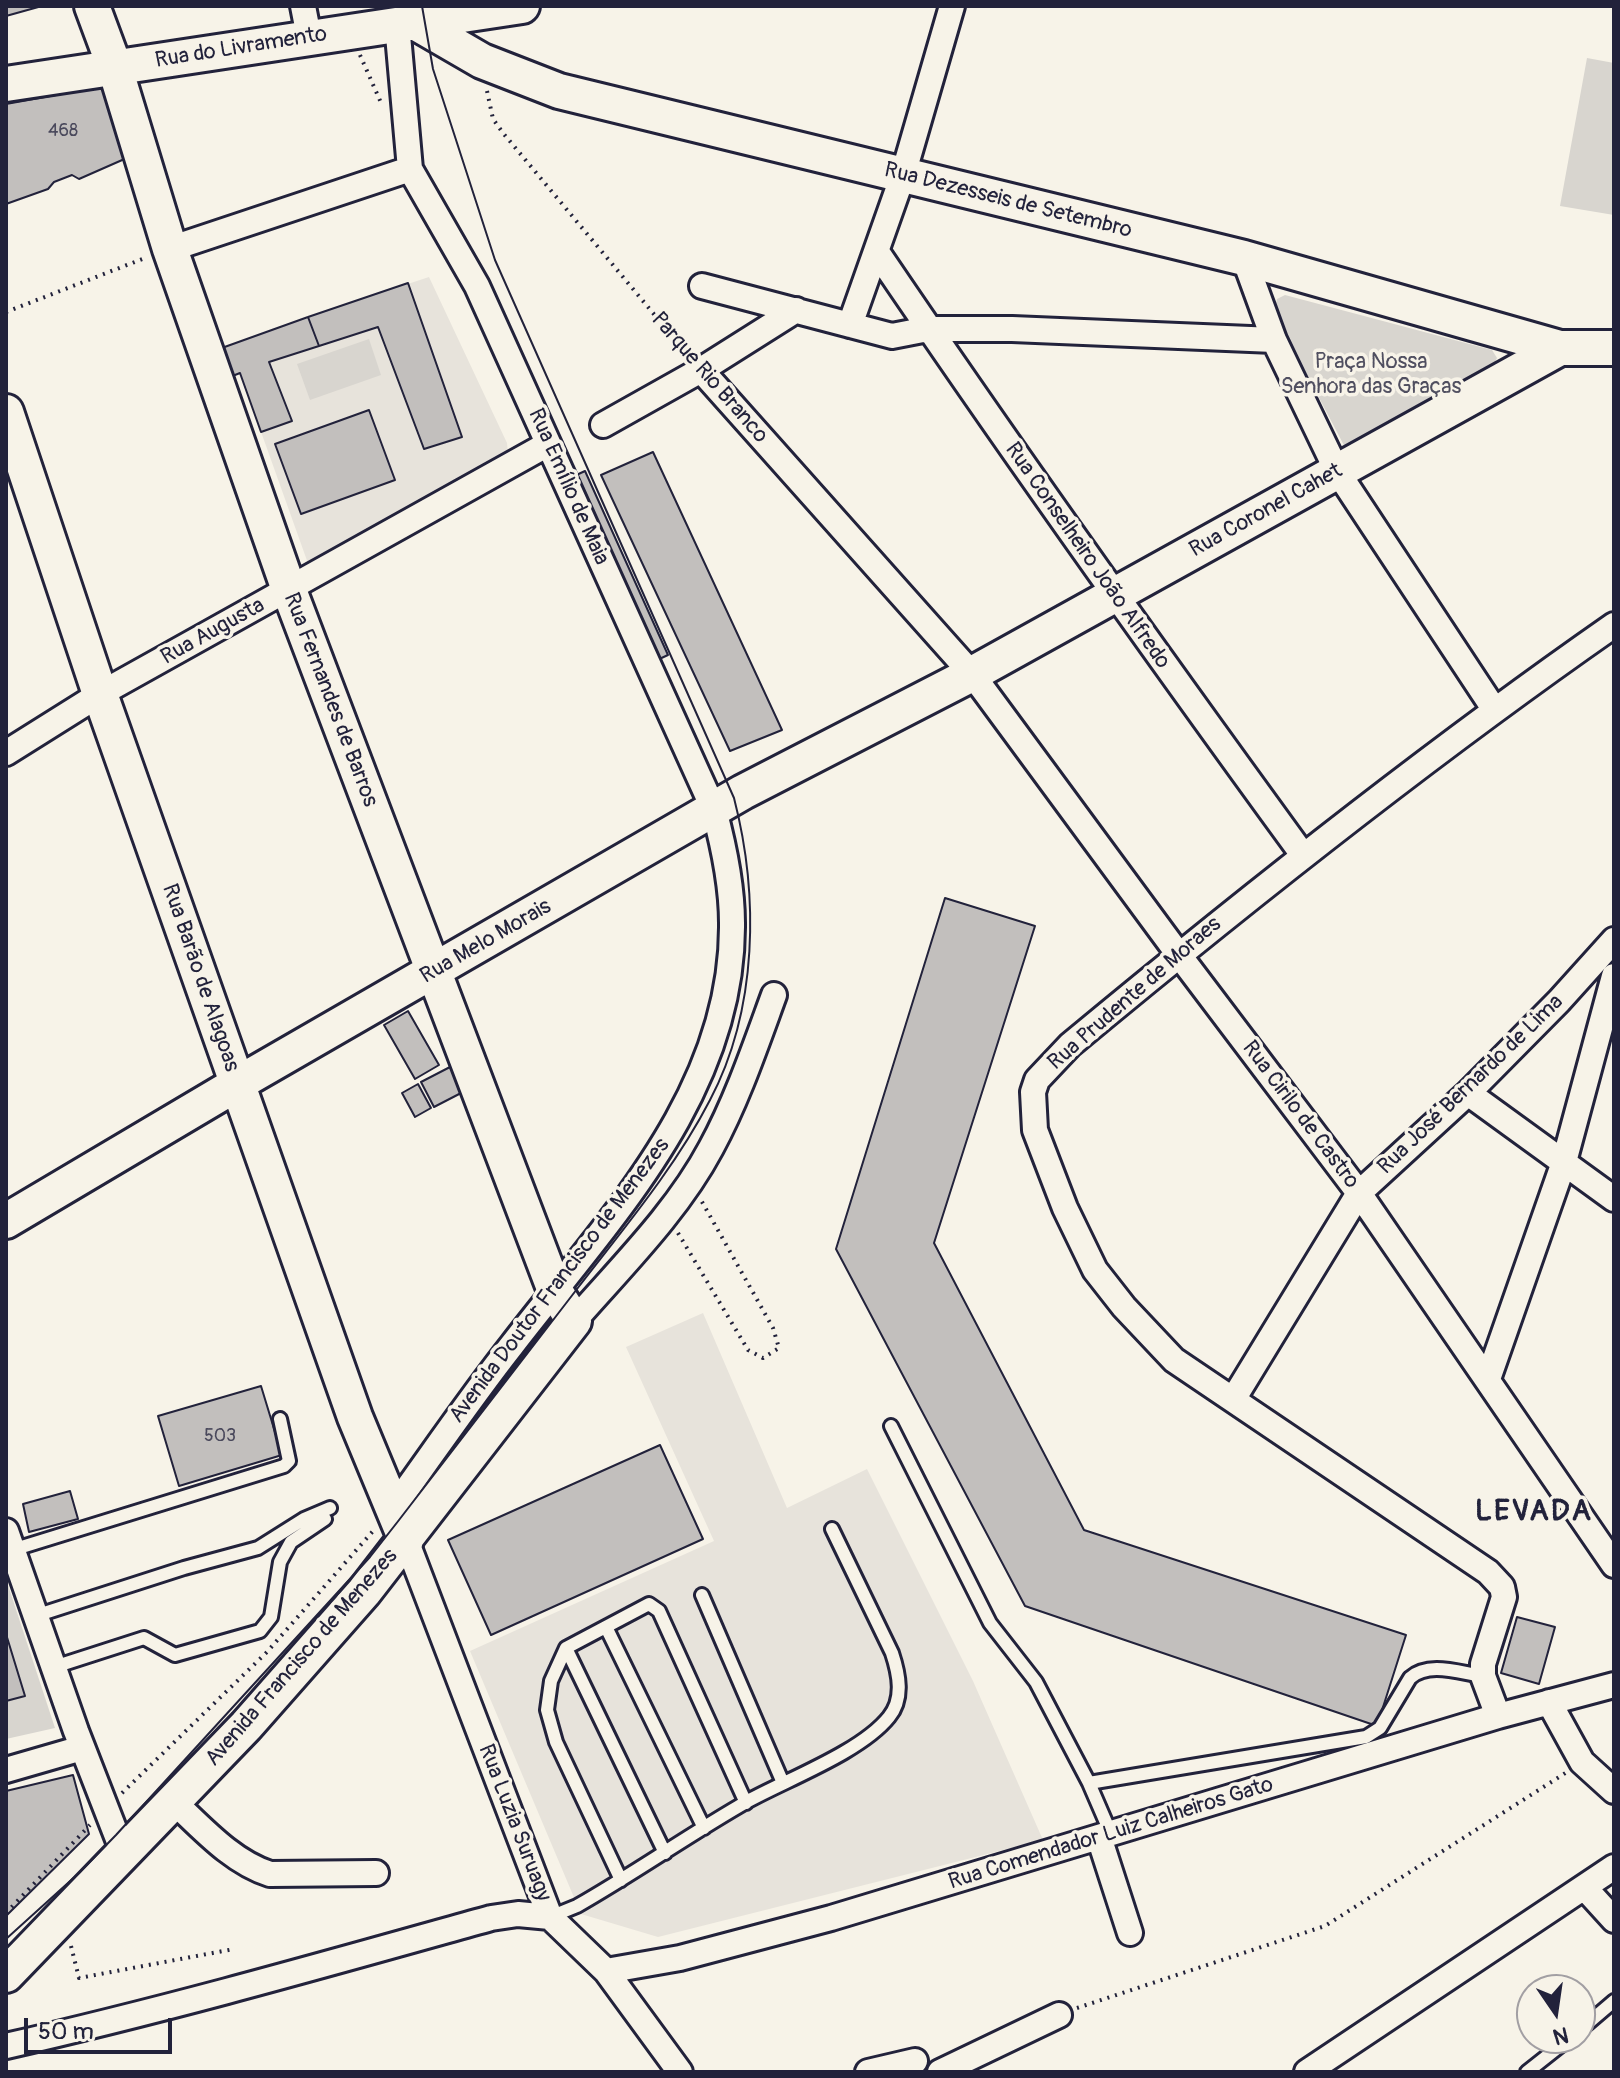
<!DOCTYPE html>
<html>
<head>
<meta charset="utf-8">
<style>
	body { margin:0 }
	#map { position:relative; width:1620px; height:2078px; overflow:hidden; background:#f7f3e8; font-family:Pangolin,sans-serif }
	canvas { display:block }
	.frame { position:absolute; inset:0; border:8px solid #22223b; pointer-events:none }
	.north { position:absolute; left:1516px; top:1974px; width:80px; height:80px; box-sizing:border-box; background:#f7f3e8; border:2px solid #a29fa3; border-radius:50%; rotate:167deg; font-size:22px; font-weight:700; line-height:32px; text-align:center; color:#22223b }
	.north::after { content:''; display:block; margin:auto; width:28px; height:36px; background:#22223b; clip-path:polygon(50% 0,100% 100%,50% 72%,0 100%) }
	.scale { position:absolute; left:24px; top:2018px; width:148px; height:36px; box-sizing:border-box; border:4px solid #22223b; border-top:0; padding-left:10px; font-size:24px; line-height:28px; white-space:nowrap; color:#22223b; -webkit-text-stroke:6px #f7f3e8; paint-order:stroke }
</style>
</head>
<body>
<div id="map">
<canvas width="1620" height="2078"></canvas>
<div class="frame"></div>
<div class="north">N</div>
<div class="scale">50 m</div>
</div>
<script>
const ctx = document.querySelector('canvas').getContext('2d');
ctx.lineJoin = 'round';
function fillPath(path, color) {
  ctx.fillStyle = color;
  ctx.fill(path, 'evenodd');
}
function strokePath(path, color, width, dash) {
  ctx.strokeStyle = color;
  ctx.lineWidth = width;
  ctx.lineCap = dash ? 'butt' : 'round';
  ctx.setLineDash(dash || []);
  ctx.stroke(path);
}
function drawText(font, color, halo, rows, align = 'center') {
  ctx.font = font + ' Pangolin,sans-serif';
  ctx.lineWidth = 7;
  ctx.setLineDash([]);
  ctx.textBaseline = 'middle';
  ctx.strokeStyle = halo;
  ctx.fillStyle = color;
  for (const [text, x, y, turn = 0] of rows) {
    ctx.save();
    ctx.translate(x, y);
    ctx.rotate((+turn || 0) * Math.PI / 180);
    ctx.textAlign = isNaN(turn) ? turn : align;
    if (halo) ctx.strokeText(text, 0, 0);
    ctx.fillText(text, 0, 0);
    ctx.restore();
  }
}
fillPath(new Path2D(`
	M 429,277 L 507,443 L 508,455 L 310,569 L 240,373 L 308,317 Z
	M 703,1313 L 787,1508 L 867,1469 L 973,1681 L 1043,1840 L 658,1937 L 581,1914 L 470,1651 L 714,1541 L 626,1347 Z`), '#e7e3db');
fillPath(new Path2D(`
	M 1587,58 L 1614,63 L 1614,215 L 1560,206 Z
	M 1285,295 L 1492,350 L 1497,358 L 1493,366 L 1348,453 L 1274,312 L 1277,299 Z
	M 369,339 L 381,375 L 310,400 L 297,364 Z
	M 6,1579 L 55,1728 L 6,1739 Z`), '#d8d5cf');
const building = new Path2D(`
	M 6,6 L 42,6 L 6,16 Z
	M 106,86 L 129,157 L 79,179 L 72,175 L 54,182 L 48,189 L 6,204 L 6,104 Z
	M 408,283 L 462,437 L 424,449 L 378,327 L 319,346 L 308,317 Z
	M 308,317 L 319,346 L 269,362 L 292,421 L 261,432 L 240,373 L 230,377 L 219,349 Z
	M 369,410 L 395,480 L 301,514 L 275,444 Z
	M 653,452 L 782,730 L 730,751 L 601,475 Z
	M 585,471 L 668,655 L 655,661 L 572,477 Z
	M 945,898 L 1035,926 L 934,1243 L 1084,1530 L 1406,1635 L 1377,1726 L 1025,1606 L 836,1249 Z
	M 408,1011 L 439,1065 L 415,1079 L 384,1025 Z
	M 450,1067 L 463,1092 L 434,1107 L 421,1082 Z
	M 418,1084 L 431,1108 L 415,1117 L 402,1093 Z
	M 261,1386 L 282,1455 L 179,1486 L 158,1416 Z
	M 660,1445 L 703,1539 L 491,1635 L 448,1540 Z
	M 70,1491 L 78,1519 L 29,1532 L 23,1504 Z
	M 1517,1617 L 1555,1627 L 1539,1684 L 1501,1673 Z
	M 6,1634 L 25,1696 L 6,1701 Z
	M 73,1775 L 89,1834 L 6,1916 L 6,1791 Z`);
fillPath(building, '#c2bfbd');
strokePath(building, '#22223b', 2);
const lane = new Path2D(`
	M 891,1426 L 990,1623 L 1036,1682 L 1089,1783 L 1111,1834
	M 12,1550 L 284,1466 L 289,1461 L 280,1419
	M 702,1595 L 783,1783
	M 35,1616 L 184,1568 L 258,1548 L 304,1519 L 330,1508
	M 606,1627 L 704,1828
	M 566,1648 L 665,1853
	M 54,1667 L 144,1638 L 175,1655 L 260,1631 L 271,1617 L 280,1562 L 291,1542 L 325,1519
	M 1089,1783 L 1366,1737 L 1380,1728 L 1410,1678 C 1429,1661 1460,1673 1483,1676
	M 621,1880 L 556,1742 L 547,1710 L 551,1681 L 566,1648 L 649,1604 L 659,1611 L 746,1803
	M 550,1917 L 577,1906 C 635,1873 690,1834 748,1801 C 788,1779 861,1752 889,1717 C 904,1699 899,1674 892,1653 L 832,1529
	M 1580,2030 L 1614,2001
	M 1527,2072 L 1570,2038`);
const street = new Path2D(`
	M 303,6 L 309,37
	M 170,249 L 410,169
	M 877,252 C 1015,456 1158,656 1303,855
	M 1244,258 L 1274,340 L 1337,471 L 1494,709
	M 702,286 L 892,336 L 928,329 L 1012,329 L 1274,340
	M 850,325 L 903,175 L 952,6
	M 701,370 L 972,674 L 1179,955 L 1359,1193 L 1614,1565
	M 603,425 L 701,370 L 796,310
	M 6,753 L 100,694 L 548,444
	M 1468,1093 L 1614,1199
	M 574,1321 C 621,1267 677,1212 711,1148 C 737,1100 755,1047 774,995
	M 1488,1379 L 1564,1162 L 1614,976
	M 1234,1398 L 1359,1193 L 1468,1093 L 1559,1001 L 1614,940
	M 394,1507 C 433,1453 471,1397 512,1345 C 608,1220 734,1093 732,923 C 732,885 724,847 714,810 L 477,286 L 410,169 L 397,24
	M 6,1531 L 76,1731 L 123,1852
	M 406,1540 L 550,1917 L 606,1971 L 680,2072
	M 1549,1702 L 1582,1762 L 1614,1791
	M 1498,1716 L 1483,1676 L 1483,1664 L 1504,1597 L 1502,1587 L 1488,1572 L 1174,1360 L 1124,1307 L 1095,1270 L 1065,1208 L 1035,1130 L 1033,1092 L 1037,1080 L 1070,1045 C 1247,898 1426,756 1614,625
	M 6,1770 L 82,1748
	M 173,1801 C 202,1828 232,1862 270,1874 L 376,1873
	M 1099,1837 L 1130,1933
	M 1584,1887 L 1614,1920
	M 606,1971 L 680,1958 L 831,1918 L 1498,1716 L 1614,1685
	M 6,2046 C 169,2009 330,1963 491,1918 L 518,1914 L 550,1917
	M 868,2072 L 915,2061
	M 940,2072 L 1059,2015
	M 1307,2072 L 1614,1867`);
const secondary = new Path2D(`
	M 413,21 L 482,61 L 559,91 L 1244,258 L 1560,348 L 1614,348
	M 6,84 L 522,6
	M 6,412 L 100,694 L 355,1417 L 406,1540
	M 6,1221 L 237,1084 L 743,792 L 972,674 L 1560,348
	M 6,1975 L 246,1726 L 364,1592 L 574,1321 L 555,1291 L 289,590 L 170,249 L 115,68 L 92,6`);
strokePath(lane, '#22223b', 18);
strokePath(street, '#22223b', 30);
strokePath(secondary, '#22223b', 40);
strokePath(new Path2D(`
	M 360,55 L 382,105
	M 487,91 L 493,119 L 503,133 L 688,355
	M 6,312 L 145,258
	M 678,1233 L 748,1350 L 763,1358 L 779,1348 L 773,1328 L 701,1200
	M 122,1793 L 267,1652 L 373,1531
	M 6,1913 L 90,1825
	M 71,1946 L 79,1978 L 234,1949
	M 1077,2008 L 1325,1926 L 1567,1772`), '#22223b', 4, [2, 6]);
strokePath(lane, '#f7f3e8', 12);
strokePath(street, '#f7f3e8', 24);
strokePath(secondary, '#f7f3e8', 34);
strokePath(new Path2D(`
	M 6,1939 L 79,1873 L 116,1835 L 370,1557 L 399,1520 C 459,1443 518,1366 577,1289 C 624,1228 675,1168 710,1100 C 758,1009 759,895 734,798 L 495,260 L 433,69 L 422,6`), '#22223b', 2);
drawText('18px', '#4a495c', null, [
	["468",63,131],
	["503",220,1436]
]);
drawText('22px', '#22223b', '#f7f3e8', [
	["Rua do Livramento",241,48,-9],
	["Rua Dezesseis de Setembro",1008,201,14],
	["Parque Rio Branco",709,378,49],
	["Rua Emílio de Maia",568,487,66],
	["Rua Coronel Cahet",1266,511,-29],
	["Rua Conselheiro João Alfredo",1087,556,55],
	["Rua Augusta",213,632,-29],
	["Rua Fernandes de Barros",330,700,69],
	["Rua Melo Morais",486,942,-30],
	["Rua Barão de Alagoas",200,978,71],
	["Rua Prudente de Moraes",1135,994,-41],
	["Rua José Bernardo de Lima",1471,1085,-44],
	["Rua Cirilo de Castro",1300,1115,53],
	["Avenida Doutor Francisco de Menezes",560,1281,-53],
	["Avenida Francisco de Menezes",302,1658,-49],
	["Rua Luzia Suruagy",514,1823,69],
	["Rua Comendador Luiz Calheiros Gato",1111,1834,-17]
]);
drawText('22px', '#504f60', '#f7f3e8', [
	["Praça Nossa",1371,362],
	["Senhora das Graças",1371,387]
]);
ctx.letterSpacing = '2px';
drawText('bold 30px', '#22223b', '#f7f3e8', [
	["LEVADA",1534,1512]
]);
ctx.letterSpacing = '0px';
</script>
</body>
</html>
